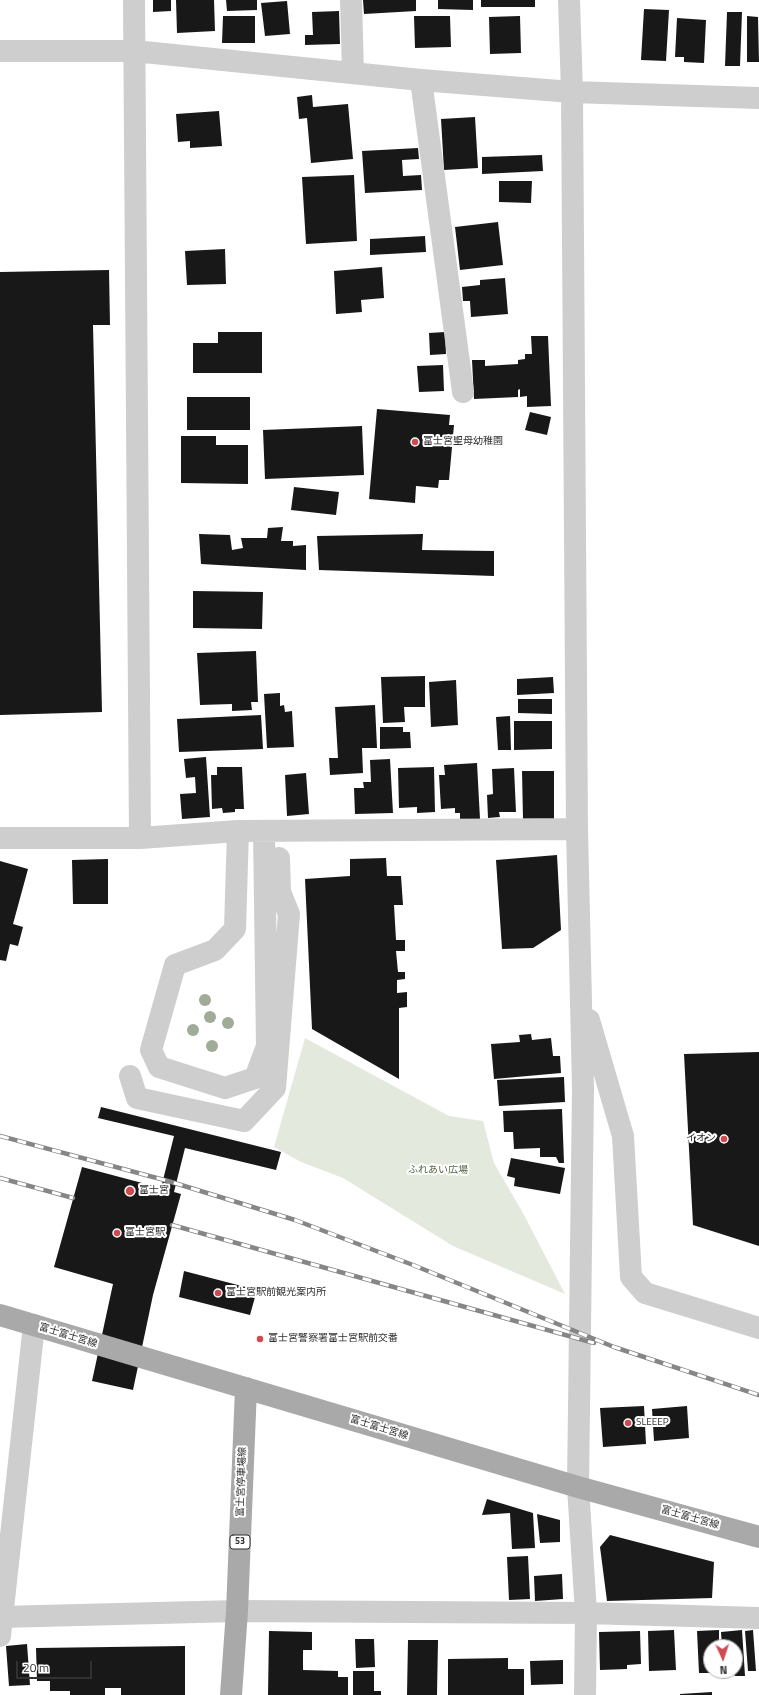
<!DOCTYPE html>
<html>
<head>
<meta charset="utf-8">
<style>
	body { margin:0 }
	#map { position:relative; width:759px; height:1695px; overflow:hidden; background:#fff; font-family:"Titillium Web",sans-serif }
	canvas { display:block }
	.north { position:absolute; left:703px; top:1639px; width:40px; height:40px; box-sizing:border-box; background:#fff; border:1px solid #adadad; border-radius:50%; rotate:177deg; font-size:11px; font-weight:700; line-height:16px; text-align:center; color:#313131 }
	.north::after { content:''; display:block; margin:auto; width:14px; height:18px; background:#d04a52; clip-path:polygon(50% 0,100% 100%,50% 72%,0 100%) }
	.scale { position:absolute; left:16px; top:1661px; width:76px; height:18px; box-sizing:border-box; border:2px solid #313131; border-top:0; padding-left:5px; font-size:12px; line-height:14px; white-space:nowrap; color:#313131; -webkit-text-stroke:3px #fff; paint-order:stroke }
</style>
</head>
<body>
<div id="map">
<canvas width="759" height="1695"></canvas>
<div class="north">N</div>
<div class="scale">20 m</div>
</div>
<script>
const ctx = document.querySelector('canvas').getContext('2d');
ctx.lineJoin = 'round';
function fillPath(path, color) {
  ctx.fillStyle = color;
  ctx.fill(path, 'evenodd');
}
function strokePath(path, color, width, dash) {
  ctx.strokeStyle = color;
  ctx.lineWidth = width;
  ctx.lineCap = dash ? 'butt' : 'round';
  ctx.setLineDash(dash || []);
  ctx.stroke(path);
}
function drawText(font, color, halo, rows, align = 'center') {
  ctx.font = font + ' "Titillium Web","Noto Sans JP",sans-serif';
  ctx.lineWidth = 4;
  ctx.setLineDash([]);
  ctx.textBaseline = 'middle';
  ctx.strokeStyle = halo;
  ctx.fillStyle = color;
  for (const [text, x, y, turn = 0] of rows) {
    ctx.save();
    ctx.translate(x, y);
    ctx.rotate((+turn || 0) * Math.PI / 180);
    ctx.textAlign = isNaN(turn) ? turn : align;
    if (halo) ctx.strokeText(text, 0, 0);
    ctx.fillText(text, 0, 0);
    ctx.restore();
  }
}
fillPath(new Path2D(`
	M 305,1038 L 449,1116 L 483,1121 L 494,1163 L 523,1213 L 565,1294 L 453,1246 L 343,1178 L 301,1162 L 274,1147 Z`), '#e4e9de');
fillPath(new Path2D(`
	M 153,0 L 171,0 L 171,11 L 153,12 Z
	M 176,0 L 214,0 L 215,31 L 177,33 Z
	M 226,0 L 257,0 L 257,10 L 227,11 Z
	M 363,0 L 416,0 L 416,11 L 364,14 Z
	M 438,0 L 473,0 L 473,10 L 438,9 Z
	M 481,0 L 535,0 L 535,7 L 481,7 Z
	M 287,1 L 290,34 L 265,36 L 261,3 Z
	M 644,9 L 669,10 L 666,61 L 641,60 Z
	M 339,11 L 340,44 L 305,45 L 305,35 L 313,35 L 312,12 Z
	M 727,12 L 742,12 L 740,66 L 725,66 Z
	M 223,16 L 255,16 L 255,43 L 222,43 Z
	M 414,16 L 450,16 L 451,47 L 415,48 Z
	M 520,16 L 521,53 L 490,54 L 489,17 Z
	M 747,16 L 758,17 L 759,62 L 747,62 Z
	M 677,18 L 706,20 L 704,63 L 684,62 L 684,57 L 675,57 Z
	M 312,95 L 313,107 L 348,104 L 353,159 L 311,163 L 307,118 L 299,119 L 297,97 Z
	M 219,111 L 222,146 L 190,148 L 190,141 L 178,142 L 176,114 Z
	M 475,117 L 478,168 L 444,170 L 441,119 Z
	M 418,148 L 419,159 L 402,160 L 403,176 L 421,175 L 422,190 L 365,193 L 362,151 Z
	M 542,155 L 543,171 L 482,174 L 482,157 Z
	M 354,175 L 357,241 L 306,244 L 302,177 Z
	M 499,181 L 532,181 L 531,203 L 499,202 Z
	M 498,222 L 503,265 L 460,270 L 455,227 Z
	M 425,236 L 426,252 L 370,255 L 370,239 Z
	M 225,249 L 226,284 L 187,285 L 185,251 Z
	M 382,267 L 384,298 L 361,300 L 362,312 L 336,314 L 334,271 Z
	M 109,270 L 110,325 L 93,325 L 102,712 L 0,715 L 0,272 Z
	M 505,278 L 508,314 L 471,317 L 470,301 L 463,301 L 462,287 L 480,285 L 480,280 Z
	M 218,332 L 262,332 L 262,373 L 193,373 L 193,343 L 218,343 Z
	M 445,332 L 446,354 L 430,355 L 429,333 Z
	M 531,336 L 548,336 L 551,406 L 527,407 L 527,396 L 520,397 L 520,389 L 518,390 L 518,397 L 474,399 L 472,360 L 485,360 L 485,366 L 518,364 L 518,360 L 525,359 L 525,354 L 532,354 Z
	M 443,365 L 444,391 L 419,392 L 417,366 Z
	M 187,397 L 250,397 L 250,430 L 187,430 Z
	M 377,409 L 450,415 L 449,425 L 454,425 L 449,480 L 439,480 L 438,488 L 416,486 L 415,503 L 369,499 Z
	M 530,412 L 551,417 L 547,435 L 525,430 Z
	M 362,426 L 364,475 L 265,479 L 263,430 Z
	M 181,436 L 216,436 L 216,445 L 248,445 L 248,484 L 181,483 Z
	M 294,487 L 339,492 L 336,515 L 291,510 Z
	M 283,527 L 281,541 L 293,541 L 293,546 L 306,545 L 306,570 L 201,564 L 199,534 L 230,535 L 232,550 L 243,548 L 241,538 L 267,538 L 268,528 Z
	M 423,534 L 422,550 L 494,551 L 494,576 L 319,570 L 317,536 Z
	M 193,591 L 263,592 L 262,629 L 193,628 Z
	M 256,651 L 258,702 L 251,702 L 252,710 L 232,711 L 232,704 L 200,705 L 197,653 Z
	M 425,676 L 425,707 L 404,707 L 405,722 L 383,723 L 381,677 Z
	M 553,677 L 554,693 L 517,695 L 517,679 Z
	M 456,680 L 458,725 L 431,727 L 429,682 Z
	M 280,693 L 280,706 L 284,705 L 285,712 L 292,711 L 294,747 L 267,748 L 264,694 Z
	M 518,699 L 552,699 L 552,714 L 518,713 Z
	M 375,705 L 377,748 L 362,748 L 363,773 L 330,775 L 329,758 L 338,758 L 335,707 Z
	M 261,715 L 263,749 L 179,752 L 177,719 Z
	M 510,716 L 511,750 L 498,750 L 496,717 Z
	M 514,721 L 552,721 L 552,749 L 514,750 Z
	M 380,727 L 403,727 L 403,732 L 410,732 L 411,748 L 380,749 Z
	M 206,757 L 210,817 L 182,819 L 180,794 L 196,793 L 195,777 L 186,778 L 184,759 Z
	M 390,759 L 393,813 L 355,814 L 354,788 L 364,788 L 363,782 L 371,782 L 370,760 Z
	M 477,763 L 480,819 L 460,820 L 460,813 L 455,813 L 455,808 L 441,809 L 439,775 L 445,775 L 444,765 Z
	M 217,767 L 242,767 L 244,809 L 235,809 L 235,812 L 223,813 L 222,808 L 212,809 L 211,775 L 217,775 Z
	M 434,767 L 435,812 L 417,813 L 417,807 L 399,808 L 398,768 Z
	M 514,768 L 516,812 L 499,812 L 500,817 L 488,818 L 487,795 L 493,794 L 492,769 Z
	M 522,771 L 554,771 L 554,819 L 523,819 Z
	M 306,773 L 309,814 L 287,816 L 285,775 Z
	M 557,855 L 561,930 L 533,948 L 502,949 L 496,860 Z
	M 386,858 L 387,876 L 401,876 L 403,905 L 394,905 L 396,940 L 405,940 L 405,951 L 396,951 L 398,972 L 405,972 L 405,979 L 397,980 L 397,993 L 407,992 L 407,1007 L 399,1008 L 399,1079 L 312,1029 L 305,879 L 350,876 L 350,859 Z
	M 108,859 L 108,904 L 73,904 L 72,860 Z
	M 0,861 L 28,869 L 13,924 L 23,927 L 18,946 L 10,944 L 6,961 L 0,960 Z
	M 531,1034 L 532,1040 L 551,1038 L 553,1056 L 560,1056 L 561,1073 L 494,1079 L 491,1044 L 520,1042 L 519,1035 Z
	M 759,1052 L 759,1246 L 693,1225 L 684,1054 Z
	M 564,1077 L 565,1102 L 499,1106 L 497,1080 Z
	M 101,1107 L 281,1152 L 276,1170 L 185,1148 L 174,1192 L 181,1194 L 153,1295 L 133,1390 L 92,1381 L 113,1284 L 54,1267 L 82,1167 L 161,1188 L 174,1136 L 98,1118 Z
	M 562,1109 L 564,1163 L 559,1163 L 556,1157 L 540,1157 L 540,1148 L 514,1149 L 513,1132 L 504,1132 L 503,1111 Z
	M 511,1158 L 565,1168 L 560,1194 L 514,1186 L 515,1178 L 507,1176 Z
	M 184,1271 L 257,1290 L 250,1315 L 179,1297 Z
	M 644,1406 L 646,1444 L 603,1447 L 600,1408 Z
	M 687,1406 L 689,1438 L 654,1441 L 652,1409 Z
	M 487,1499 L 533,1513 L 535,1548 L 512,1549 L 510,1513 L 482,1515 Z
	M 537,1514 L 560,1520 L 560,1542 L 540,1543 Z
	M 610,1535 L 714,1562 L 712,1598 L 607,1601 L 600,1547 Z
	M 528,1556 L 530,1599 L 509,1600 L 507,1557 Z
	M 562,1574 L 563,1599 L 535,1601 L 534,1576 Z
	M 674,1630 L 676,1670 L 649,1671 L 648,1631 Z
	M 719,1630 L 719,1646 L 711,1647 L 712,1673 L 699,1673 L 697,1631 Z
	M 742,1630 L 745,1676 L 735,1676 L 733,1673 L 724,1673 L 723,1671 L 735,1671 L 735,1647 L 722,1647 L 721,1632 Z
	M 753,1630 L 756,1671 L 748,1671 L 745,1631 Z
	M 269,1631 L 312,1632 L 312,1650 L 303,1650 L 303,1670 L 338,1671 L 338,1677 L 348,1677 L 348,1695 L 268,1695 Z
	M 640,1631 L 641,1664 L 627,1665 L 627,1669 L 600,1670 L 599,1632 Z
	M 355,1639 L 374,1639 L 375,1667 L 356,1668 Z
	M 408,1640 L 438,1640 L 437,1695 L 407,1695 Z
	M 27,1644 L 30,1685 L 9,1686 L 6,1646 Z
	M 185,1646 L 185,1695 L 121,1695 L 121,1688 L 105,1688 L 105,1695 L 70,1695 L 70,1691 L 50,1691 L 50,1681 L 37,1681 L 36,1648 Z
	M 508,1658 L 508,1669 L 524,1669 L 524,1695 L 448,1695 L 448,1659 Z
	M 563,1660 L 563,1684 L 531,1685 L 530,1661 Z
	M 353,1671 L 374,1671 L 374,1691 L 381,1691 L 381,1695 L 353,1695 Z
	M 712,1692 L 712,1695 L 680,1695 L 680,1694 Z`), '#181818');
strokePath(new Path2D(`
	M 134,0 L 140,838
	M 351,0 L 353,73
	M 569,0 L 572,92 L 577,829 L 583,1089 L 578,1487 L 586,1613 L 585,1695
	M 0,51 L 134,51 L 421,80 L 572,92 L 759,98
	M 421,80 L 463,392
	M 238,831 L 235,929 L 215,950 L 175,965 L 151,1050 L 159,1067 L 225,1088 L 255,1078 L 267,1046 L 264,831
	M 0,838 L 140,838 L 238,831 L 577,829
	M 589,1020 L 623,1136 L 631,1277 L 645,1293 L 759,1328
	M 130,1076 L 137,1098 L 244,1121 L 275,1088 L 289,914 L 280,892 L 279,858
	M 0,1617 L 237,1611 L 586,1613 L 759,1618
	M 0,1636 L 34,1325`), '#cecece', 22);
strokePath(new Path2D(`
	M 0,1315 L 578,1487 L 759,1537
	M 231,1695 L 237,1611 L 246,1388`), '#a9a9a9', 22);
const rail = new Path2D(`
	M 0,1136 L 168,1181 L 295,1220 L 413,1265 L 614,1347 L 759,1395
	M 0,1178 L 73,1198
	M 172,1225 L 594,1343`);
strokePath(rail, '#868686', 4.5);
strokePath(rail, '#fff', 3, [9]);
ctx.fillStyle = '#a0ab98';
for (const [x, y] of [
	[205,1000],
	[210,1017],
	[228,1023],
	[193,1030],
	[212,1046]
]) {
  ctx.beginPath();
  ctx.arc(x, y, 6, 0, 2 * Math.PI);
  ctx.fill();
}
for (const [x, y, r, color] of [
	[415,442,4,"#d04a52"],
	[724,1139,4,"#d04a52"],
	[130,1191,5,"#d04a52"],
	[117,1233,4,"#d04a52"],
	[218,1293,4,"#d04a52"],
	[260,1339,4,"#d04a52"],
	[628,1423,4,"#d04a52"]
]) {
  const dot = new Path2D();
  dot.arc(x, y, r, 0, 2 * Math.PI);
  ctx.fillStyle = color;
  ctx.fill(dot);
  strokePath(dot, '#fff', 1.5);
}
for (const [x, y, w] of [
	[240,1542,20]
]) {
  const box = new Path2D();
  box.roundRect(x - w / 2, y - 7, w, 14, 3);
  ctx.fillStyle = '#fff';
  ctx.fill(box);
  strokePath(box, '#313131', 1);
}
drawText('bold 9px', '#313131', null, [
	["53",240,1542]
]);
drawText('10px', '#313131', '#fff', [
	["富士宮聖母幼稚園",423,442],
	["イオン",716,1139,"right"],
	["富士宮",139,1191],
	["富士宮駅",125,1233],
	["富士宮駅前観光案内所",226,1293],
	["富士宮警察署富士宮駅前交番",268,1339],
	["SLEEEP",636,1423]
], 'left');
drawText('10px', '#536743', '#fff', [
	["ふれあい広場",438,1171]
]);
drawText('10px', '#313131', '#fff', [
	["富士富士宮線",68,1336,17],
	["富士富士宮線",379,1428,17],
	["富士宮停車場線",242,1482,-88],
	["富士富士宮線",690,1518,16]
]);
</script>
</body>
</html>
